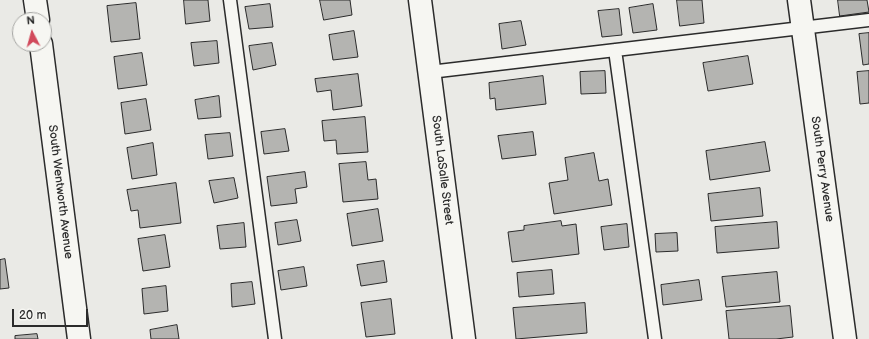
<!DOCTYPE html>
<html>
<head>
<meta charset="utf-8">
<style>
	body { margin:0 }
	#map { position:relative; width:869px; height:339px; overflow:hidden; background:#eaeae6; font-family:"Balsamiq Sans",sans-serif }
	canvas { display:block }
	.north { position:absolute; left:12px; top:12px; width:40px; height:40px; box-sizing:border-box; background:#f6f6f2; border:1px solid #a5a5a2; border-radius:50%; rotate:354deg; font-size:11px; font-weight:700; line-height:16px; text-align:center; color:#2b2b2b }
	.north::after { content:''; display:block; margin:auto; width:14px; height:18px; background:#d1495b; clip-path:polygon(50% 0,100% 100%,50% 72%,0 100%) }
	.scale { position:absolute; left:12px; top:309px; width:76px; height:18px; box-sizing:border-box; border:2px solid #2b2b2b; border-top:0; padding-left:5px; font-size:12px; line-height:14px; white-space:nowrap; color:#2b2b2b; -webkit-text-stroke:3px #f6f6f2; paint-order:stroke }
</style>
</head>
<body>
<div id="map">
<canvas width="869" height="339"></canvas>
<div class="north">N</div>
<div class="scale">20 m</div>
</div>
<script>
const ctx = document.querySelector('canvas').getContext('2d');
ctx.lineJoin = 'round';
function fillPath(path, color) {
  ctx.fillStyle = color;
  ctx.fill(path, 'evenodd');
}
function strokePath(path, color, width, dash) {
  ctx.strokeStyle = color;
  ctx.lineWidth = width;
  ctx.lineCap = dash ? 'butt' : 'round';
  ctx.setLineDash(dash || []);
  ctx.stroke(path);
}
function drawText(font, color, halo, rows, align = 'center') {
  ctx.font = font + ' "Balsamiq Sans",sans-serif';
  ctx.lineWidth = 4;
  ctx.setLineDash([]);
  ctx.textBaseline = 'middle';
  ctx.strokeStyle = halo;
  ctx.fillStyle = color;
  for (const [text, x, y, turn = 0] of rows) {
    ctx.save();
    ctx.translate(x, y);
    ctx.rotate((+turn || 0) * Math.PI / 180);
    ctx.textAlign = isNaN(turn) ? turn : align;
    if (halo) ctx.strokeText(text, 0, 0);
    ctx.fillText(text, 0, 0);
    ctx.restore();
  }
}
const building = new Path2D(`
	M 184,0 L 208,0 L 210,21 L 186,24 Z
	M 320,0 L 350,0 L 352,15 L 324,20 Z
	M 677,0 L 702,0 L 704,23 L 680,26 Z
	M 838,0 L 867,0 L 869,12 L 840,16 Z
	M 136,3 L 140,39 L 111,42 L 107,6 Z
	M 270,4 L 273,27 L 249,29 L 245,7 Z
	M 653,4 L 657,30 L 633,33 L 629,8 Z
	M 619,9 L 622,35 L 602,37 L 598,11 Z
	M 521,21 L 526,45 L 502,49 L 499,24 Z
	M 354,31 L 358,57 L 333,60 L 329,35 Z
	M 869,33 L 869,64 L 863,65 L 859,34 Z
	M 217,41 L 219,63 L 194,66 L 191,43 Z
	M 272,43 L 276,65 L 253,70 L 249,46 Z
	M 142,53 L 147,85 L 118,89 L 114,57 Z
	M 748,56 L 753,84 L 708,91 L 703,63 Z
	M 605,71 L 606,93 L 581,94 L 580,72 Z
	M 869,71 L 869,103 L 860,104 L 857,72 Z
	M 358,74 L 362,106 L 333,110 L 331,90 L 317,92 L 315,79 Z
	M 543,76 L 546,104 L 496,110 L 495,98 L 490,99 L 489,83 Z
	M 219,96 L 221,117 L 198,119 L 195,100 Z
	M 146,99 L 151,130 L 125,134 L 121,103 Z
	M 365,117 L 368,152 L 337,154 L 336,140 L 324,141 L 322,121 Z
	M 285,129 L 289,151 L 264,154 L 261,132 Z
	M 533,132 L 536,155 L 502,159 L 498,136 Z
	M 230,133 L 233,156 L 208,159 L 205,135 Z
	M 765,142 L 770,171 L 710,180 L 706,151 Z
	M 153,143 L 157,175 L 132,179 L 127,148 Z
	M 594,153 L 599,181 L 608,179 L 612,205 L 554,214 L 549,183 L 568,180 L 565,158 Z
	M 366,162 L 368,180 L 376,179 L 378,199 L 343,202 L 339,164 Z
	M 305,172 L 307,187 L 295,189 L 297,203 L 271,206 L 267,177 Z
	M 234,178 L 238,198 L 214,203 L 209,181 Z
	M 176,183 L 181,223 L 140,228 L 138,210 L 131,211 L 127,190 Z
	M 760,188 L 763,216 L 711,221 L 708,194 Z
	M 378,209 L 383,241 L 352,246 L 347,214 Z
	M 297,220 L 301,241 L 278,245 L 275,223 Z
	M 561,221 L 562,226 L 576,224 L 579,254 L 512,262 L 508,232 L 524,230 L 524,226 Z
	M 777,222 L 779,248 L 717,253 L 715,227 Z
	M 244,223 L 246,247 L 220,249 L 217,226 Z
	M 627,224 L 629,247 L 604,250 L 601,227 Z
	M 677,233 L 678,251 L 656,252 L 655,234 Z
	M 165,235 L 170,267 L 143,271 L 138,239 Z
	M 5,259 L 9,288 L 0,289 L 0,260 Z
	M 384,261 L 387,282 L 361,286 L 357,265 Z
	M 304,267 L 307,286 L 281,290 L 278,271 Z
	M 552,270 L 554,294 L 519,297 L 517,273 Z
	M 777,272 L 780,302 L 726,307 L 722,277 Z
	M 699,280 L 702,300 L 663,305 L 661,285 Z
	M 252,282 L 255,304 L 232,307 L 231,284 Z
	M 166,286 L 168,311 L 144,314 L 142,289 Z
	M 391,299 L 395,334 L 366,337 L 361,303 Z
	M 585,303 L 587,333 L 516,339 L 513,308 Z
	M 790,306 L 793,337 L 776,339 L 729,339 L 726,311 Z
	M 177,325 L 179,339 L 151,339 L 150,330 Z
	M 37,334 L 38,339 L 15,339 L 15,336 Z`);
fillPath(building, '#b4b4b1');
strokePath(building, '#2b2b2b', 1);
const lane = new Path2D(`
	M 230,0 L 275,339
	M 615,50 L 655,339
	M 430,72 L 869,20`);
const street = new Path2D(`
	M 420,0 L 464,339
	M 799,0 L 845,339`);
const secondary = new Path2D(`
	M 35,0 L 38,20
	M 41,44 L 79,339`);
strokePath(lane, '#2b2b2b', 15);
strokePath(street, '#2b2b2b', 25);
strokePath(secondary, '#2b2b2b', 25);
strokePath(lane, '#f6f6f2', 12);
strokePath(street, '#f6f6f2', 22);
strokePath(secondary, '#f6f6f2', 22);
drawText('12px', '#2b2b2b', '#f6f6f2', [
	["South Perry Avenue",822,169,82],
	["South LaSalle Street",442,170,83],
	["South Wentworth Avenue",60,192,83]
]);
</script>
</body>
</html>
